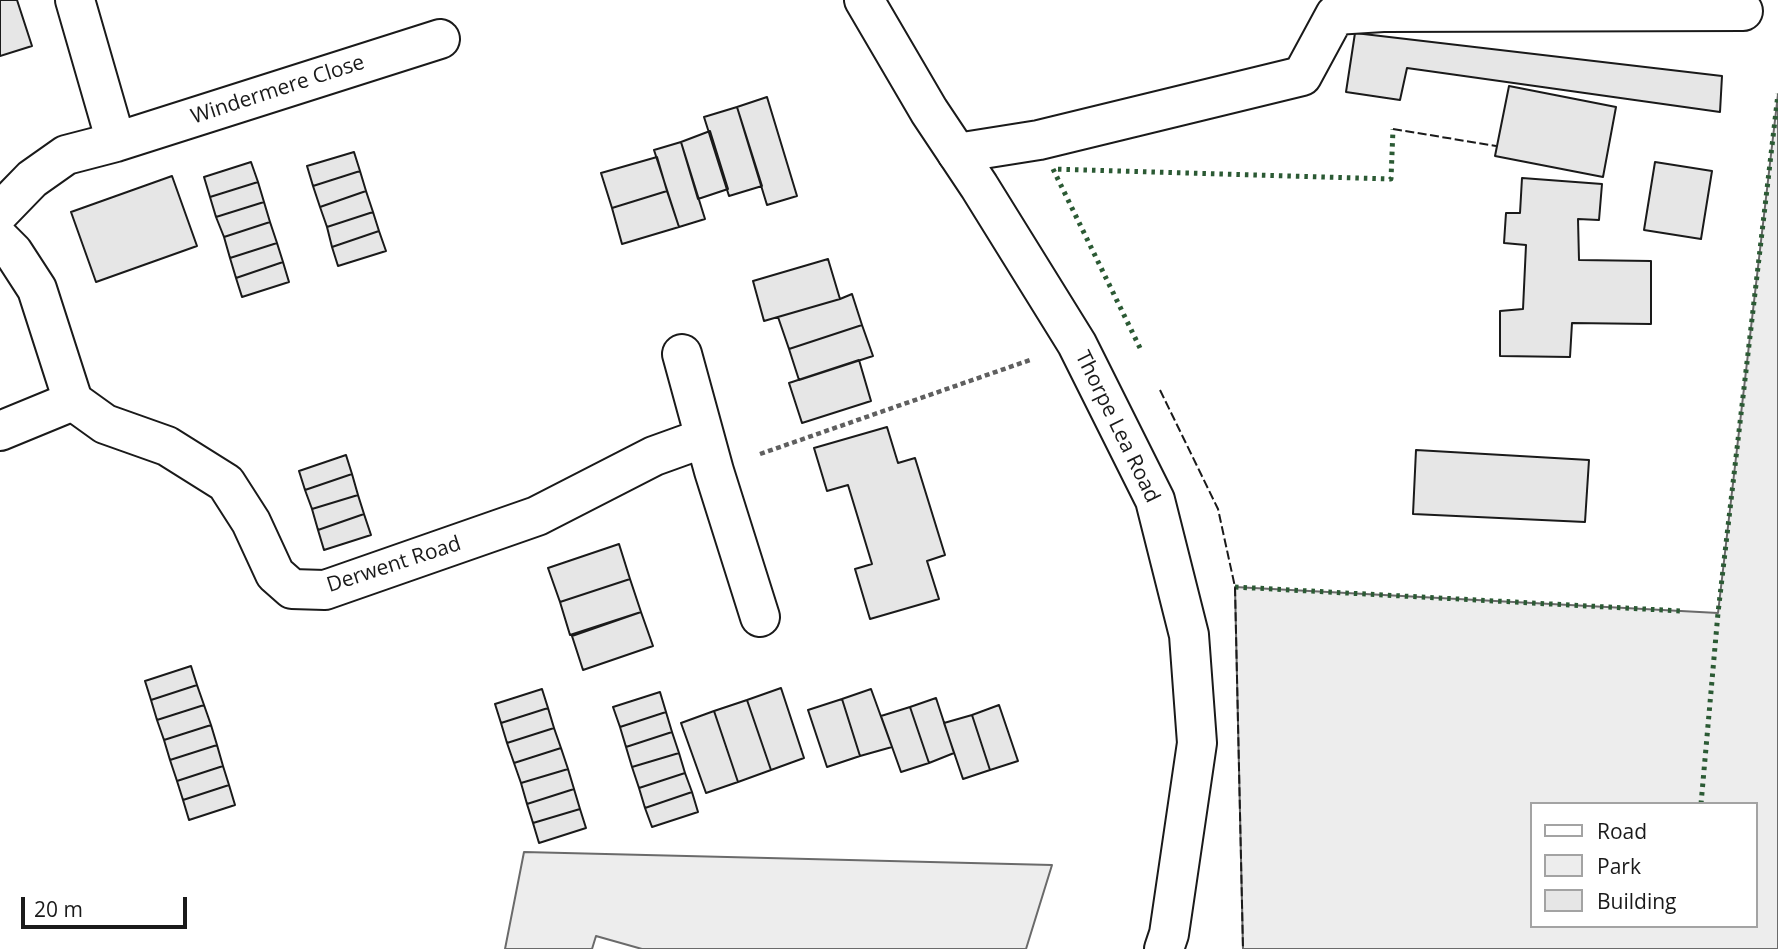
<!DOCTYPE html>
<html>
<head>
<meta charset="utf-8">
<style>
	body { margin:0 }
	#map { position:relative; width:1778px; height:949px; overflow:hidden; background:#fff; font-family:"Open Sans",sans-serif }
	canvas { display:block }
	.legend { position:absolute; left:1530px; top:802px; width:228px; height:126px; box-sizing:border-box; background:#fff; border:2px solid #a3a3a3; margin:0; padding:9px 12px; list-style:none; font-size:21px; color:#1a1a1a }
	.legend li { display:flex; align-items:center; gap:14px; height:35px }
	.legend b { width:35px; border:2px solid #a3a3a3 }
	.scale { position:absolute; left:21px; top:897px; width:166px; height:32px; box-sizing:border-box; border:4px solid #1a1a1a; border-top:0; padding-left:9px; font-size:21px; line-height:24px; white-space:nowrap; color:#1a1a1a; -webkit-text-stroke:5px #fff; paint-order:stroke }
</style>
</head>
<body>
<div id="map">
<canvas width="1778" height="949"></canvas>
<ul class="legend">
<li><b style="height:9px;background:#fff"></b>Road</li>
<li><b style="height:19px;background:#ededed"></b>Park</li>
<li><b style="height:19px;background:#e6e6e6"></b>Building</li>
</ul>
<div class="scale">20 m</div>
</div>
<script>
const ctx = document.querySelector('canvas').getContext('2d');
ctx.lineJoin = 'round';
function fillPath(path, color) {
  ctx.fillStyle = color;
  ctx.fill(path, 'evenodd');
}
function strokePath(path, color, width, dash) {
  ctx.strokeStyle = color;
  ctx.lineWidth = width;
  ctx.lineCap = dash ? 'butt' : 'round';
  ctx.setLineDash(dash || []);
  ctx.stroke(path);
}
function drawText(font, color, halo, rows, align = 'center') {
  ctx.font = font + ' "Open Sans",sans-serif';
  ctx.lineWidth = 5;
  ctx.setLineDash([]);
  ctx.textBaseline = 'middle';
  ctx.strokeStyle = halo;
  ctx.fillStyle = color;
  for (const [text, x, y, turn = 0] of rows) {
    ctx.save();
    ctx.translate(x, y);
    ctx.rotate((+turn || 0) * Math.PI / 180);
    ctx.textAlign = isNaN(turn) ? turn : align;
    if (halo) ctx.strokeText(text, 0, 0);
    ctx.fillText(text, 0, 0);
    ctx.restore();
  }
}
const green = new Path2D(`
	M 1778,94 L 1778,949 L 1243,949 L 1235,587 L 1718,613 ZM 1531,804 L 1755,804 L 1755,926 L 1531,926 Z
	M 524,852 L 1052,865 L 1026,949 L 642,949 L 596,936 L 592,949 L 505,949 Z`);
fillPath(green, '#ededed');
strokePath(green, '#6a6a6a', 2);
const building = new Path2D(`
	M 0,0 L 17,0 L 32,46 L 0,56 Z
	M 1355,33 L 1722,76 L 1720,112 L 1407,68 L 1400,100 L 1346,92 Z
	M 1509,86 L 1616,107 L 1603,177 L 1495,156 Z
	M 767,97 L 797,196 L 767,205 L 737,107 Z
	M 737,107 L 762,186 L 729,196 L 704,117 Z
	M 710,131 L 728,189 L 698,199 L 681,142 Z
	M 681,142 L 705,219 L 679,227 L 654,150 Z
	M 354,152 L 360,171 L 313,186 L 307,166 Z
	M 657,157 L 667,191 L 612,208 L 601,173 Z
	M 251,162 L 258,182 L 210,197 L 204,177 Z
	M 1655,162 L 1712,171 L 1701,239 L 1644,230 Z
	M 360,171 L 366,191 L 320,207 L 313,186 Z
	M 172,176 L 197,246 L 96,282 L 71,212 Z
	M 1522,178 L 1602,184 L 1599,220 L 1578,219 L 1579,260 L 1651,261 L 1651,324 L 1572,323 L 1570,357 L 1500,356 L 1500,311 L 1523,309 L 1526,245 L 1504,243 L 1506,213 L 1520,213 Z
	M 258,182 L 264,202 L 216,217 L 210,197 Z
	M 366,191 L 373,212 L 327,227 L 320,207 Z
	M 667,191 L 679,227 L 622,244 L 612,208 Z
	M 264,202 L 270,222 L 224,237 L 216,217 Z
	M 373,212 L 379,231 L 332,247 L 327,227 Z
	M 270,222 L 277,243 L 230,258 L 224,237 Z
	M 379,231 L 386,251 L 338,266 L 332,247 Z
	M 277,243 L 283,262 L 236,278 L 230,258 Z
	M 828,259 L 840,299 L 764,321 L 753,281 Z
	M 283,262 L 289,282 L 242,297 L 236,278 Z
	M 852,294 L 862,325 L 789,349 L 778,317 L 840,299 Z
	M 862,325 L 873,356 L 799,380 L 789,349 Z
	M 859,360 L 871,401 L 802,423 L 789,383 Z
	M 887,427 L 898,463 L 915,458 L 945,555 L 927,561 L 939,599 L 870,619 L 855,569 L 872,564 L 848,485 L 827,491 L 814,448 Z
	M 1416,450 L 1589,460 L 1585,522 L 1413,514 Z
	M 346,455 L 352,474 L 305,490 L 299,471 Z
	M 352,474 L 358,495 L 312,509 L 305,490 Z
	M 358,495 L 364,514 L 318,530 L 312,509 Z
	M 364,514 L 371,535 L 324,550 L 318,530 Z
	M 619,544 L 630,579 L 560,602 L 548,568 Z
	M 630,579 L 641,612 L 570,635 L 560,602 Z
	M 641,612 L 653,646 L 583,670 L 572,636 Z
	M 191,666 L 197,685 L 151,700 L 145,681 Z
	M 197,685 L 204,705 L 157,720 L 151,700 Z
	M 781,688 L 804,758 L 771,770 L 747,700 Z
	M 542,689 L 548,708 L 501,723 L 495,704 Z
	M 871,689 L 892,747 L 860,756 L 842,699 Z
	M 660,692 L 666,712 L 620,727 L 613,707 Z
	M 936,698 L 954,753 L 929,763 L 910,707 Z
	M 842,699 L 860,756 L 827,767 L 808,710 Z
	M 747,700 L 771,770 L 738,782 L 714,711 Z
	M 204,705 L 211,725 L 164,740 L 157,720 Z
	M 999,705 L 1018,761 L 990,770 L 972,715 Z
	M 910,707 L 929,763 L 901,772 L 881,716 Z
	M 548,708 L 554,728 L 507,743 L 501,723 Z
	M 714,711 L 738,782 L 706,793 L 681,723 Z
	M 666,712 L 672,732 L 626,747 L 620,727 Z
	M 972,715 L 990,770 L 963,779 L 944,723 Z
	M 211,725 L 217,745 L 170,760 L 164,740 Z
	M 554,728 L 561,748 L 514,763 L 507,743 Z
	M 672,732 L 679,753 L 632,767 L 626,747 Z
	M 217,745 L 223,766 L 177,781 L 170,760 Z
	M 561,748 L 568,769 L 521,783 L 514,763 Z
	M 679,753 L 685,773 L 639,788 L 632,767 Z
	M 223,766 L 229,785 L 183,800 L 177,781 Z
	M 568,769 L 574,789 L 527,804 L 521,783 Z
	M 685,773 L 692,792 L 645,808 L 639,788 Z
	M 229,785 L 235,805 L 189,820 L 183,800 Z
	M 574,789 L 580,809 L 533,823 L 527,804 Z
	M 692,792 L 698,812 L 652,827 L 645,808 Z
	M 580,809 L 586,828 L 539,843 L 533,823 Z`);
fillPath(building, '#e6e6e6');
strokePath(building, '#1a1a1a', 2);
const minor = new Path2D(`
	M 75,0 L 116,142
	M 957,153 L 1039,140 L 1302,76 L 1335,15 L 1383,12 L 1743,11
	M 0,212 L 32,179 L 66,155 L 116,142 L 440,39
	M 0,239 L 13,252 L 37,289 L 73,401 L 105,424 L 167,446 L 226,483 L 251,522 L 275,574 L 292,589 L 325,590 L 537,516 L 654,456 L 704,438
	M 682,354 L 714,471 L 760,617
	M 0,431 L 73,401`);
const major = new Path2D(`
	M 864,0 L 929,111 L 979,186 L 1077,344 L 1155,500 L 1189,635 L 1197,743 L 1169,934 L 1164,949`);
strokePath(minor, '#1a1a1a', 42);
strokePath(major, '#1a1a1a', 42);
strokePath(new Path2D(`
	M 760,454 L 1030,360`), '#5f5f5f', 4.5, [5, 3.5]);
strokePath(minor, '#fff', 38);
strokePath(major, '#fff', 38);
strokePath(new Path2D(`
	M 1140,348 L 1053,169 L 1391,179 L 1393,129
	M 1235,587 L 1681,611
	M 1701,804 L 1718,613 L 1778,94`), '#2b5a34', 5, [3.5, 5]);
strokePath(new Path2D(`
	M 1393,129 L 1496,146
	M 1160,390 L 1218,509 L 1235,587 L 1243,949`), '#1a1a1a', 2, [9, 3.5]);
drawText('21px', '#1a1a1a', '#fff', [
	["Windermere Close",278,90,-18],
	["Thorpe Lea Road",1117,427,64],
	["Derwent Road",394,565,-18]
]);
</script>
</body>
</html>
